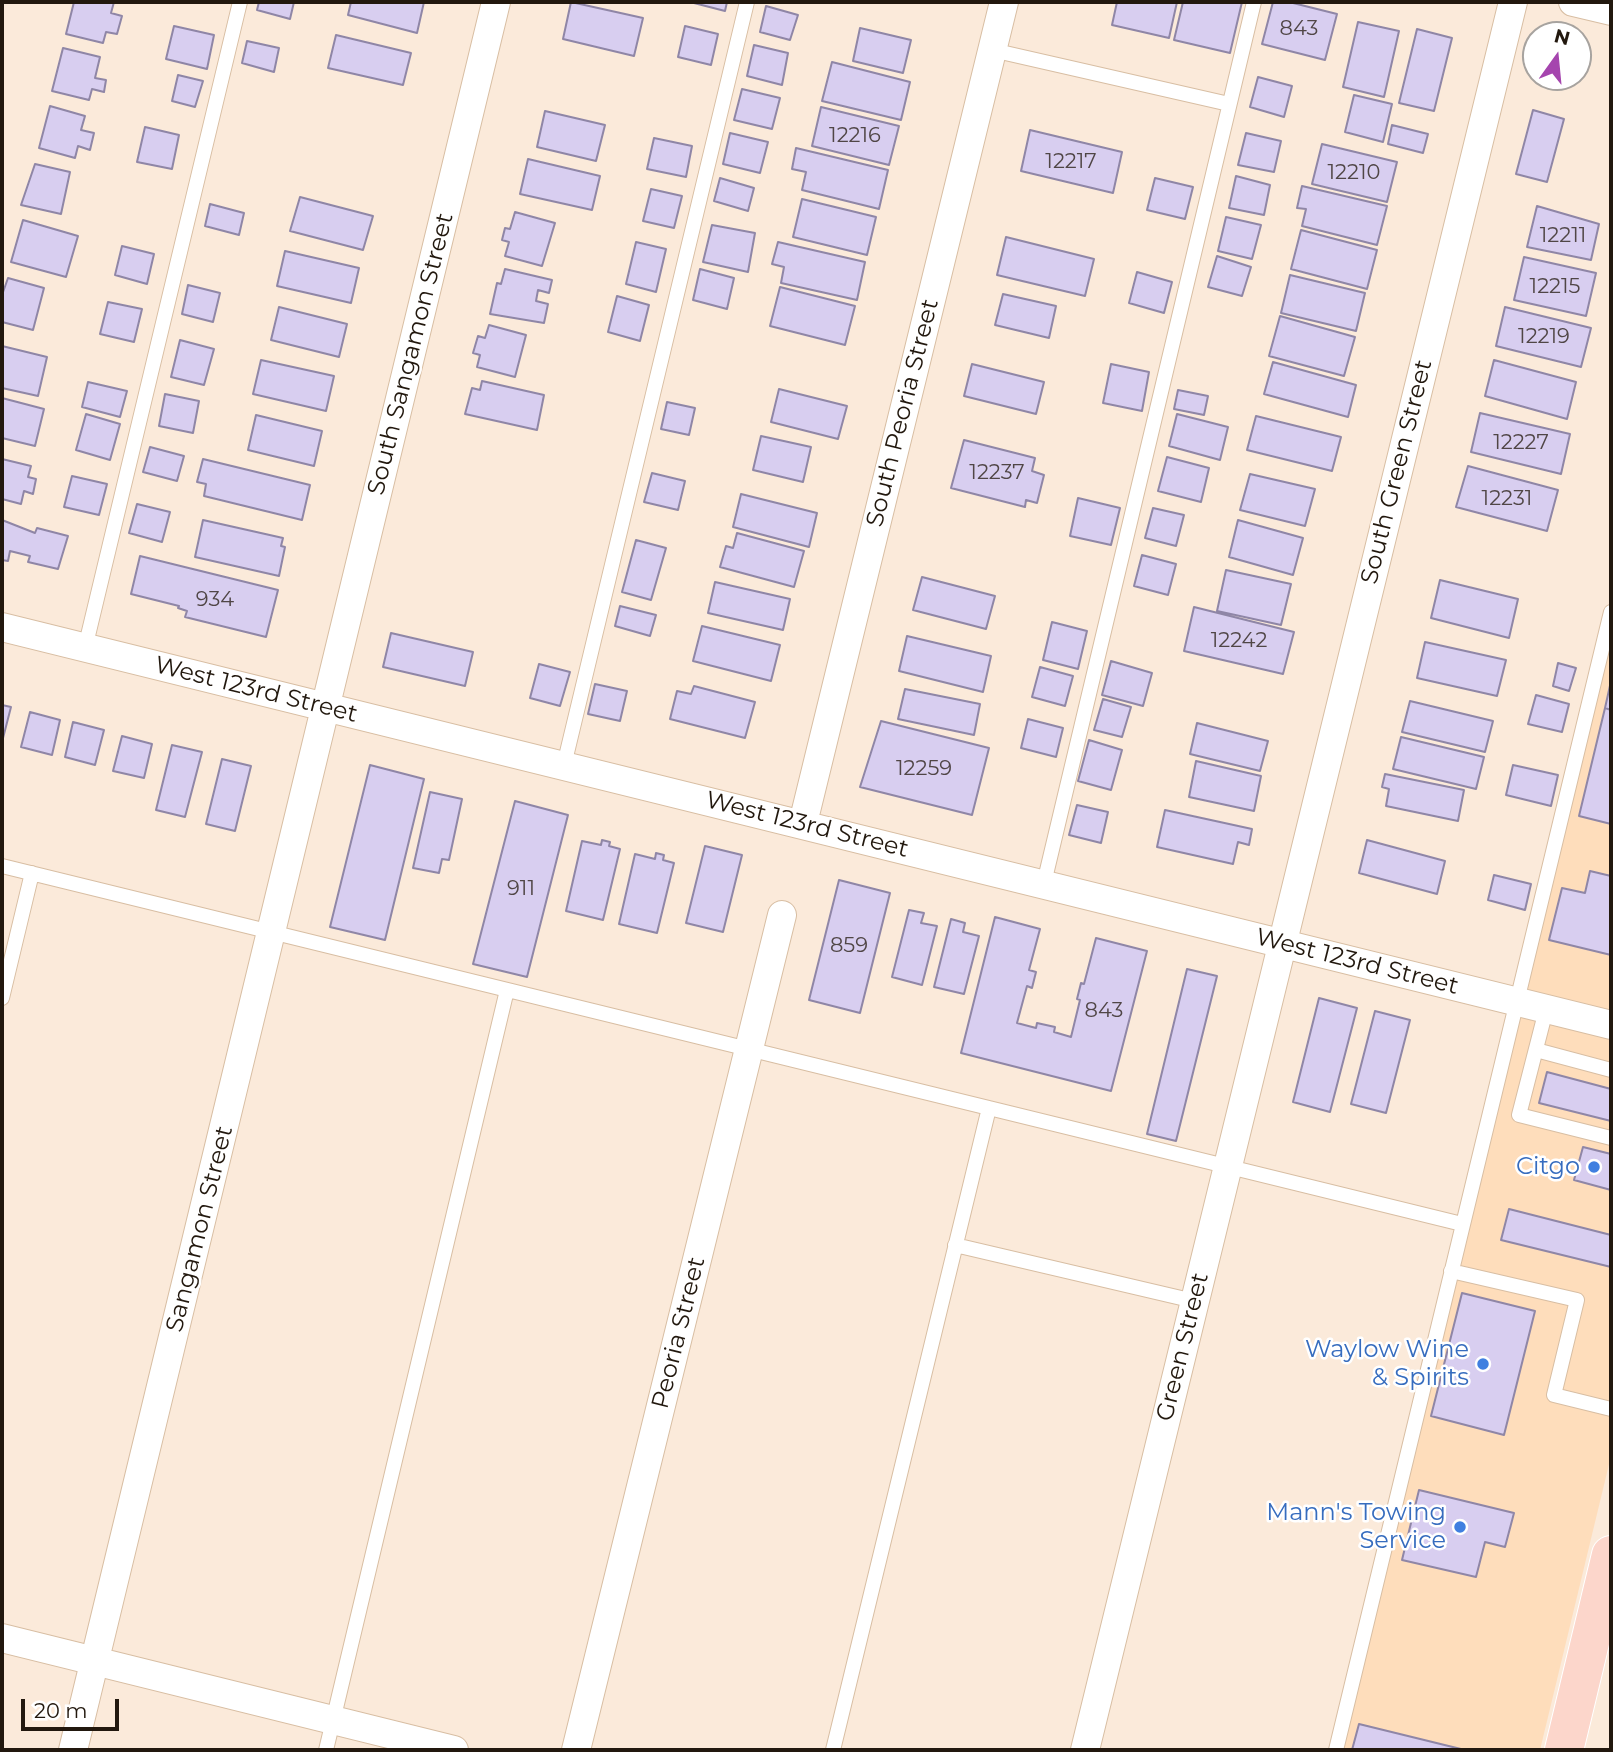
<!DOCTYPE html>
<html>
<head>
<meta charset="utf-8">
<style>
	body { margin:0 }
	#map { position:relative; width:1613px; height:1752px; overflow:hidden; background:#fbeada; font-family:Montserrat,sans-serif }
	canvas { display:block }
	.frame { position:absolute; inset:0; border:4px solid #22180e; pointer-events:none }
	.north { position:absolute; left:1522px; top:21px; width:70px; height:70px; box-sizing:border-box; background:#fff; border:2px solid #a7a39f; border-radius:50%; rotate:15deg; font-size:19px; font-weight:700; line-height:28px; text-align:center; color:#22180e }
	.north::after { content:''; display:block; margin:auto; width:24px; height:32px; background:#a545ae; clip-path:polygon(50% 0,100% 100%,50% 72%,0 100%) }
	.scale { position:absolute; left:21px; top:1699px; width:98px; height:32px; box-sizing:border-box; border:4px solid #22180e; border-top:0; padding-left:9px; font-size:21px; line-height:24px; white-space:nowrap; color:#22180e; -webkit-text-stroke:5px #fff; paint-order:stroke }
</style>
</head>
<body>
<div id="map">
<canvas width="1613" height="1752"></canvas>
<div class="frame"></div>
<div class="north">N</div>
<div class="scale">20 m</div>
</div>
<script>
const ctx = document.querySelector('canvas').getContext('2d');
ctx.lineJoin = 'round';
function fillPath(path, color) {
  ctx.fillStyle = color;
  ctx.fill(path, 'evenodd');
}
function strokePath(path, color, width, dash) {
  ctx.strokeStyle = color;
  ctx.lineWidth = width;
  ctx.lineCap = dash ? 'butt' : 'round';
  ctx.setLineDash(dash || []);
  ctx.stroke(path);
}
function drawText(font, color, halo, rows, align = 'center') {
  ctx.font = font + ' Montserrat,sans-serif';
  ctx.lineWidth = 5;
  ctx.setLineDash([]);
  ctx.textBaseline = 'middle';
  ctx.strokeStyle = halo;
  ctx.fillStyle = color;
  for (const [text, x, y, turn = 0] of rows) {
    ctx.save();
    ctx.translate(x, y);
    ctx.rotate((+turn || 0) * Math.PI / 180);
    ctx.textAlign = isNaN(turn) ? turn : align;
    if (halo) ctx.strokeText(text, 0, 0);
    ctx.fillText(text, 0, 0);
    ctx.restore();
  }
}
fillPath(new Path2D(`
	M 1611,630 L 1611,1456 L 1540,1750 L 1342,1750 Z`), '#feddbb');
const building = new Path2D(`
	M 74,2 L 114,2 L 111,13 L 122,16 L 117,34 L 106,32 L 103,43 L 66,34 Z
	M 259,2 L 294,2 L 290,19 L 257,10 Z
	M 351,2 L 424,2 L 417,33 L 348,15 Z
	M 571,2 L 643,18 L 634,56 L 563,39 Z
	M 690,2 L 727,2 L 725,11 Z
	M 1117,2 L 1177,2 L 1169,38 L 1112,25 Z
	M 1183,2 L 1242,2 L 1230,53 L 1174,40 Z
	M 1273,2 L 1289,2 L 1337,14 L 1325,60 L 1262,44 Z
	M 766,6 L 798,15 L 790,40 L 760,32 Z
	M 1358,22 L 1399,31 L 1384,97 L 1343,87 Z
	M 174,26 L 214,35 L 207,69 L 166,59 Z
	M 685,26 L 718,34 L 711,65 L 678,57 Z
	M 860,28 L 911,40 L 903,73 L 853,61 Z
	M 1417,29 L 1452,38 L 1434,111 L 1399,103 Z
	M 336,35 L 411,53 L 403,85 L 328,68 Z
	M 247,41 L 279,48 L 274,72 L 242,63 Z
	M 754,45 L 788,53 L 782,85 L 747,76 Z
	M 63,48 L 100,57 L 95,78 L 106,80 L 104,92 L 92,89 L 89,100 L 52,91 Z
	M 832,62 L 910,82 L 901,120 L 822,101 Z
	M 178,75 L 203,81 L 195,107 L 172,101 Z
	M 1258,77 L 1292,86 L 1284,117 L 1250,107 Z
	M 742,89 L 780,98 L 772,129 L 734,120 Z
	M 1354,95 L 1392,104 L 1383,142 L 1345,132 Z
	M 50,106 L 85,116 L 81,130 L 94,133 L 90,150 L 78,146 L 75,158 L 39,148 Z
	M 821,107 L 899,126 L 889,165 L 812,146 Z
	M 1533,110 L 1564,119 L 1547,182 L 1516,174 Z
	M 545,111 L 605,125 L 596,161 L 537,147 Z
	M 1392,125 L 1428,134 L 1423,153 L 1388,144 Z
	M 145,127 L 179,135 L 172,169 L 137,162 Z
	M 1030,130 L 1122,152 L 1113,193 L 1021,171 Z
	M 730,133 L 768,142 L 760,173 L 723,164 Z
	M 1246,133 L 1281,141 L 1274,172 L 1238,165 Z
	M 654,138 L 692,146 L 686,177 L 647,169 Z
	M 1322,144 L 1397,162 L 1387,202 L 1312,184 Z
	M 796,148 L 888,170 L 879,209 L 802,190 L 806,172 L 792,169 Z
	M 528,159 L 600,176 L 592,210 L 520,194 Z
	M 35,164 L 70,172 L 61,214 L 21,205 Z
	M 1236,176 L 1270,185 L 1264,215 L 1229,208 Z
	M 720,178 L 754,188 L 748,211 L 714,201 Z
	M 1155,178 L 1193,187 L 1185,219 L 1147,210 Z
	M 1302,186 L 1387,206 L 1377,245 L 1302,226 L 1306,209 L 1297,208 Z
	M 651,189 L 682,196 L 674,228 L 643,221 Z
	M 300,197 L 373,216 L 363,250 L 290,231 Z
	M 802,199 L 876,217 L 867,255 L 793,237 Z
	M 210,204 L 244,213 L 239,235 L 205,226 Z
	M 1537,206 L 1599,224 L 1591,260 L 1527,247 Z
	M 515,212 L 555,223 L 542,266 L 505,256 L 509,242 L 502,240 L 505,228 L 510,229 Z
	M 1226,217 L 1261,225 L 1252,259 L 1218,251 Z
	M 23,220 L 78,236 L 66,277 L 11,262 Z
	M 712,225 L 755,233 L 748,272 L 703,262 Z
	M 1301,230 L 1377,250 L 1367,289 L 1291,269 Z
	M 1006,237 L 1094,259 L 1085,296 L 997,275 Z
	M 636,242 L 666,249 L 656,292 L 626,284 Z
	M 778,242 L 865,262 L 857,300 L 781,283 L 784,267 L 772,264 Z
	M 122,246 L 154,254 L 147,284 L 115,275 Z
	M 285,251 L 359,268 L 351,303 L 277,286 Z
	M 1217,256 L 1251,267 L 1242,296 L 1208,287 Z
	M 1524,257 L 1596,273 L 1586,316 L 1514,300 Z
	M 505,269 L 552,280 L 549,293 L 538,290 L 536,301 L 548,304 L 544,323 L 490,314 L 497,283 L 501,284 Z
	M 700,269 L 734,278 L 727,309 L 693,300 Z
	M 1137,272 L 1172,282 L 1164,313 L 1129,303 Z
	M 1290,275 L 1365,293 L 1356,331 L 1281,313 Z
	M 8,278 L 44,288 L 33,330 L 2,322 L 2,295 Z
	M 188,285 L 220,293 L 213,322 L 182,314 Z
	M 780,287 L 855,306 L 845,345 L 770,326 Z
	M 1003,294 L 1056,306 L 1049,338 L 995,325 Z
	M 617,296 L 649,305 L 640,341 L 608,332 Z
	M 108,302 L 142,309 L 134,342 L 100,334 Z
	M 279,307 L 347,324 L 339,357 L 271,340 Z
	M 1505,307 L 1591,328 L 1581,367 L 1496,346 Z
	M 1280,316 L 1355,337 L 1344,376 L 1269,356 Z
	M 489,325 L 526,335 L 515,377 L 477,367 L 480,355 L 473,353 L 478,336 L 485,338 Z
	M 180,340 L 214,349 L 204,385 L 171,377 Z
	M 2,346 L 47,357 L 38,396 L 2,388 Z
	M 261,360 L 334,376 L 326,411 L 253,394 Z
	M 1494,360 L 1576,382 L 1567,419 L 1485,396 Z
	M 1273,362 L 1356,385 L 1348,417 L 1264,394 Z
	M 972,364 L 1044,382 L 1036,414 L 964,396 Z
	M 1111,364 L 1149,372 L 1142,411 L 1103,403 Z
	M 482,381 L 544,395 L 537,430 L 465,414 L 472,388 L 480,390 Z
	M 88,382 L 127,391 L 120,417 L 82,407 Z
	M 779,389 L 847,406 L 838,439 L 771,422 Z
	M 1178,390 L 1208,396 L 1204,415 L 1174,409 Z
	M 165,394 L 199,401 L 193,433 L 159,426 Z
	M 2,398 L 44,409 L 35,446 L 2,438 Z
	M 667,402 L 695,408 L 689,435 L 661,429 Z
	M 1480,413 L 1570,434 L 1561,474 L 1471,452 Z
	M 86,414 L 120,424 L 110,460 L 76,450 Z
	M 1177,414 L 1228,427 L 1220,460 L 1169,446 Z
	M 256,415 L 322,431 L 314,466 L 248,450 Z
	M 1256,416 L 1341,437 L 1332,471 L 1247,450 Z
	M 761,436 L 811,447 L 803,482 L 753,470 Z
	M 964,440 L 1035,458 L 1032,471 L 1044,475 L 1037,503 L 1026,500 L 1025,507 L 951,488 Z
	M 150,447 L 184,456 L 177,481 L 143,472 Z
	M 1167,457 L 1209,468 L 1201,502 L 1158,491 Z
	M 2,459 L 31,466 L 28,477 L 36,479 L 33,494 L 24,491 L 21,504 L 2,499 Z
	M 203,459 L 310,485 L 302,520 L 204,496 L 206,484 L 197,482 Z
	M 1468,466 L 1558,490 L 1547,531 L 1456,507 Z
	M 652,473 L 685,481 L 678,510 L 644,502 Z
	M 1250,474 L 1315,489 L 1305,526 L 1240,510 Z
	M 72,476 L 107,484 L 99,515 L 64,507 Z
	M 741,494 L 817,513 L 809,547 L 733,527 Z
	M 1078,498 L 1120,508 L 1111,545 L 1070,536 Z
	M 137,504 L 170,512 L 162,542 L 129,533 Z
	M 1153,508 L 1184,515 L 1176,546 L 1145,538 Z
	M 2,520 L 35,533 L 37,528 L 68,536 L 58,569 L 28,562 L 30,556 L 10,551 L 8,561 L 2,560 Z
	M 203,520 L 283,538 L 281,546 L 285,547 L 279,576 L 195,557 Z
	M 1238,520 L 1303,538 L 1293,575 L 1229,557 Z
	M 737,533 L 804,551 L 794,587 L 720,567 L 726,546 L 733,548 Z
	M 636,540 L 666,548 L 651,600 L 622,592 Z
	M 1142,555 L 1176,564 L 1168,595 L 1134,586 Z
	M 140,556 L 278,590 L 266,637 L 185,617 L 187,611 L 178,608 L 179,606 L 131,594 Z
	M 1226,570 L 1291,584 L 1281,625 L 1217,611 Z
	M 922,577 L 995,596 L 986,629 L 913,610 Z
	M 1440,580 L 1518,599 L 1509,638 L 1431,618 Z
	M 715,582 L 790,599 L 783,630 L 708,613 Z
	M 620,606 L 656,615 L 650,636 L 615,626 Z
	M 1194,607 L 1294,632 L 1283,674 L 1184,651 Z
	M 1052,622 L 1087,631 L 1078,669 L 1043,660 Z
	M 702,626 L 780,645 L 771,681 L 693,661 Z
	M 391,633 L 473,652 L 465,686 L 383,667 Z
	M 907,636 L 991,656 L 983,692 L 899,671 Z
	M 1425,642 L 1506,660 L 1497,696 L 1417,678 Z
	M 1111,661 L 1152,673 L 1143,706 L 1102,695 Z
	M 1558,663 L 1576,668 L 1569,691 L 1553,686 Z
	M 539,664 L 570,672 L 560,706 L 530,698 Z
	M 1040,667 L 1073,676 L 1065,706 L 1032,697 Z
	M 1611,681 L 1611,710 L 1605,708 Z
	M 595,684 L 627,691 L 620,721 L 588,714 Z
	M 694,686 L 755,702 L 745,738 L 670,719 L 677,691 L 691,694 Z
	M 905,689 L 980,704 L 974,735 L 898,719 Z
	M 1536,695 L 1569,704 L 1562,732 L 1528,724 Z
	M 1103,699 L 1131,707 L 1122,737 L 1094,730 Z
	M 1410,701 L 1493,721 L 1485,752 L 1402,732 Z
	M 2,705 L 11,707 L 2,742 Z
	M 1605,708 L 1611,710 L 1611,824 L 1579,816 Z
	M 30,712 L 60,720 L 52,755 L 21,747 Z
	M 1028,719 L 1063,728 L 1056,757 L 1021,748 Z
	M 881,721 L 989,748 L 972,815 L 860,787 Z
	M 73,722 L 104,730 L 95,765 L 65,757 Z
	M 1197,723 L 1268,741 L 1260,771 L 1190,754 Z
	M 122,736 L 152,744 L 144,778 L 113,771 Z
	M 1401,737 L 1484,757 L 1476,789 L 1393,769 Z
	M 1089,740 L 1122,750 L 1111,790 L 1078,781 Z
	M 172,745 L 202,752 L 185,817 L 156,810 Z
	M 222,759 L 251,766 L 235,831 L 206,824 Z
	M 1196,761 L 1261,776 L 1254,811 L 1189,797 Z
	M 370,765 L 424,779 L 385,940 L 330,927 Z
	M 1513,765 L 1558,775 L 1551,806 L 1506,795 Z
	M 1385,774 L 1464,790 L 1458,821 L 1386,806 L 1389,789 L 1382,787 Z
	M 430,792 L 462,799 L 449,860 L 442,859 L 439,873 L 413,868 Z
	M 515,801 L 568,815 L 527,977 L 473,964 Z
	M 1077,805 L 1108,812 L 1101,843 L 1069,835 Z
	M 1165,810 L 1252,829 L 1249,845 L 1238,842 L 1233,864 L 1157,847 Z
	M 602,840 L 610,842 L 609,846 L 620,849 L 603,920 L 566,911 L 582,841 L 601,845 Z
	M 1367,840 L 1445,861 L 1437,894 L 1359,873 Z
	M 705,846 L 742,855 L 723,932 L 686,923 Z
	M 656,853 L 664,855 L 663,860 L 674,863 L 657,933 L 619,924 L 635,854 L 655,859 Z
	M 1590,871 L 1611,876 L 1611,955 L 1549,940 L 1562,888 L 1585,893 Z
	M 1494,875 L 1531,884 L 1525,910 L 1488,900 Z
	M 839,880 L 890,893 L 860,1013 L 809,1000 Z
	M 909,910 L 924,913 L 921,923 L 937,926 L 922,985 L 892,977 Z
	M 995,917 L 1040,929 L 1029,970 L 1036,972 L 1032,988 L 1027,986 L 1017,1023 L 1036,1028 L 1037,1023 L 1055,1027 L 1054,1032 L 1071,1037 L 1080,1000 L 1077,999 L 1081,983 L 1084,984 L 1096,938 L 1147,951 L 1111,1091 L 961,1053 Z
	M 951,919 L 965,923 L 963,932 L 979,936 L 964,994 L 934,987 Z
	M 1187,969 L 1217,976 L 1176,1141 L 1147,1134 Z
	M 1319,998 L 1357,1008 L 1330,1112 L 1293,1102 Z
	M 1375,1011 L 1410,1020 L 1386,1113 L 1351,1104 Z
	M 1547,1072 L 1611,1089 L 1611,1121 L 1539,1103 Z
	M 1583,1147 L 1611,1154 L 1611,1190 L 1574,1180 Z
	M 1509,1209 L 1611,1235 L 1611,1267 L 1501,1240 Z
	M 1462,1293 L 1535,1311 L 1504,1435 L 1431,1416 Z
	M 1419,1490 L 1514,1513 L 1505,1547 L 1485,1542 L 1476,1577 L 1402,1560 Z
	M 1359,1724 L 1465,1750 L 1352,1750 Z`);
fillPath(building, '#d8cef0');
strokePath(building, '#8f86a6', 2);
const lane = new Path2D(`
	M 992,50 L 1229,104
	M 85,648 L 240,2
	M 564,765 L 747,2
	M 2,866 L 1462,1224
	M 1044,883 L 1254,2
	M 2,998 L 32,873
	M 1546,1010 L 1519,1115 L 1611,1138
	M 1536,1050 L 1611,1070
	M 955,1245 L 1194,1301
	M 1451,1271 L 1577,1300 L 1554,1395 L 1611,1409
	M 326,1750 L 507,990
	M 833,1750 L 989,1108
	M 1336,1750 L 1611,612`);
const street = new Path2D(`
	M 1573,2 L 1611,11
	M 2,627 L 1611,1025
	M 803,823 L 1004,2
	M 2,1638 L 454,1750
	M 73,1750 L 496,2
	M 576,1750 L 782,915
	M 1085,1750 L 1513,2`);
const primary = new Path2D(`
	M 1564,1750 L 1611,1555`);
strokePath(lane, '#d8bea3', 16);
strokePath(street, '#d8bea3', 30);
strokePath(primary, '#fff', 40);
strokePath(lane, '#fff', 14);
strokePath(street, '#fff', 28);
strokePath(primary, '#fcd6cb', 38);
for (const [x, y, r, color] of [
	[1594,1167,7,"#3f7fe0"],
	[1483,1364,7,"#3f7fe0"],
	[1460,1527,7,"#3f7fe0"]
]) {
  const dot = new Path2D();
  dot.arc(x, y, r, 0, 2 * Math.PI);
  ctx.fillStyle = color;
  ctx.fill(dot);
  strokePath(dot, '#fff', 2.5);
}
drawText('21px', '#504646', null, [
	["843",1299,29],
	["12216",855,136],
	["12217",1071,162],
	["12210",1354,173],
	["12211",1563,236],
	["12215",1555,287],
	["12219",1544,337],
	["12227",1521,443],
	["12237",997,473],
	["12231",1507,499],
	["934",215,600],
	["12242",1239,641],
	["12259",924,769],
	["911",521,889],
	["859",849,946],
	["843",1104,1011]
]);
drawText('24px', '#22180e', '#fff', [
	["South Sangamon Street",411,354,-76],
	["South Peoria Street",903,413,-76],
	["South Green Street",1397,472,-76],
	["West 123rd Street",256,690,14],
	["West 123rd Street",807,825,14],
	["West 123rd Street",1357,962,14],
	["Sangamon Street",200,1229,-76],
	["Peoria Street",679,1333,-76],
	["Green Street",1183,1347,-76]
]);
drawText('24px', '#366cbe', '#fff', [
	["Citgo",1580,1167],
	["Waylow Wine",1469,1350],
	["& Spirits",1469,1378],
	["Mann's Towing",1446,1513],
	["Service",1446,1541]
], 'right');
</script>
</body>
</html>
